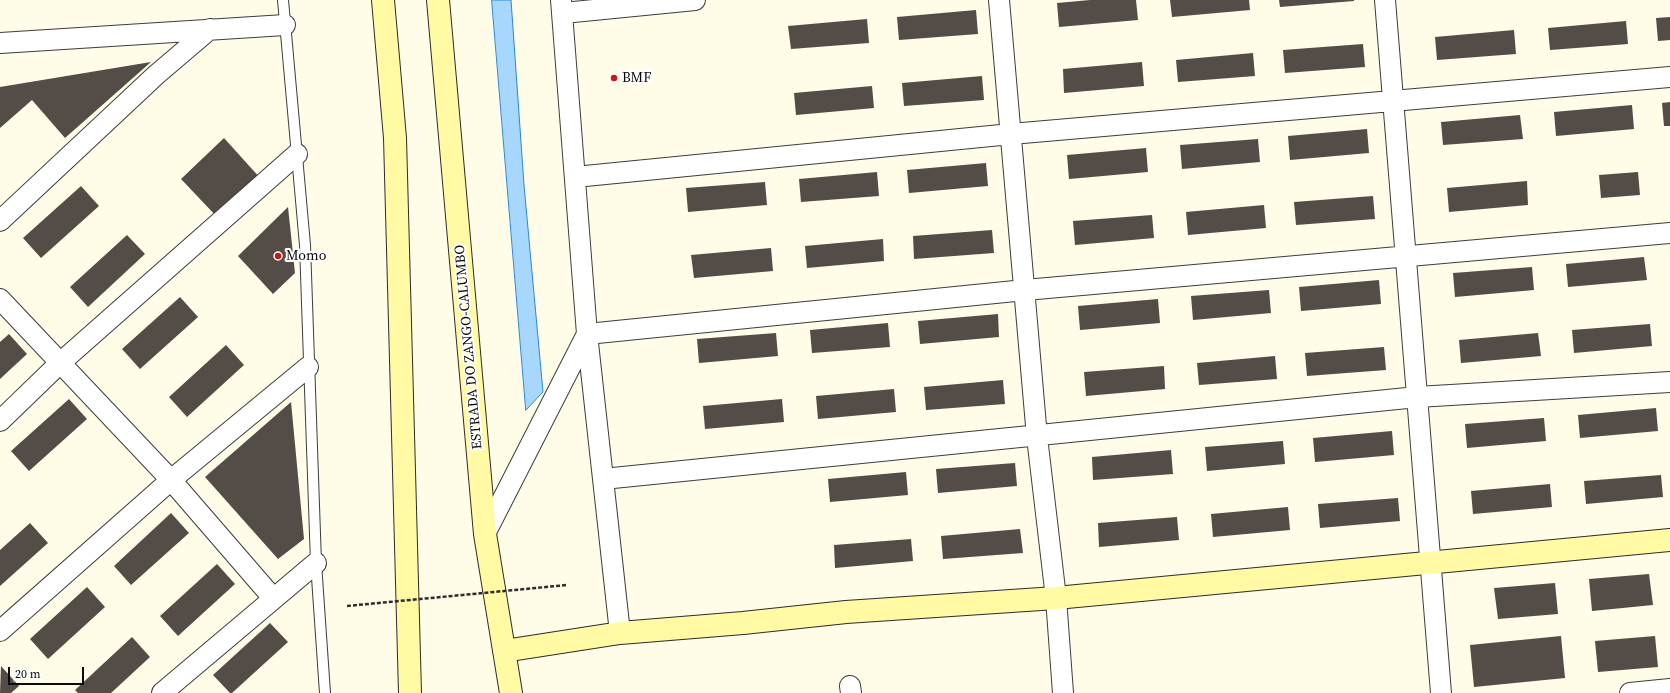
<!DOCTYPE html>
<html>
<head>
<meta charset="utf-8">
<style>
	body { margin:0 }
	#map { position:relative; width:1670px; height:693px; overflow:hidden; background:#fffce8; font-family:"Source Serif 4",serif }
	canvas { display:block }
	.scale { position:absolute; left:8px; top:667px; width:76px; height:18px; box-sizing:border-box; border:2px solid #0a0a0a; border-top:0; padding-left:5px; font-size:12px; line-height:14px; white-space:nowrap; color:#0a0a0a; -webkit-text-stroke:3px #fff; paint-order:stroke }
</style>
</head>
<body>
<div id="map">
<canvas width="1670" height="693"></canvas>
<div class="scale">20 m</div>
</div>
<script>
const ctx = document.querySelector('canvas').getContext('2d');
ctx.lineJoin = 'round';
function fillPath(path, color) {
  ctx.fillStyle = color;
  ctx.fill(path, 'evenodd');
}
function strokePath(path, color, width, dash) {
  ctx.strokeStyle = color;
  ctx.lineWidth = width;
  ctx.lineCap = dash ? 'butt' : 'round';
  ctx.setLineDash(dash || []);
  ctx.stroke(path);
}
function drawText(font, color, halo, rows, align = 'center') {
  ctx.font = font + ' "Source Serif 4",serif';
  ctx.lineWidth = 4;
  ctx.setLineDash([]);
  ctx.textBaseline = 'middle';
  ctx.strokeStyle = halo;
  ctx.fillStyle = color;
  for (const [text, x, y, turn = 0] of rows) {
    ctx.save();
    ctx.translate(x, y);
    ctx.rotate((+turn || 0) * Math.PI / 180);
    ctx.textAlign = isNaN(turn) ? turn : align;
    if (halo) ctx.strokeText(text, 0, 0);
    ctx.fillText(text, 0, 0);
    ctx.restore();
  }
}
const water = new Path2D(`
	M 492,0 L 511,0 L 524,185 L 543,392 L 526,410 Z`);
fillPath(water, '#a7d7fc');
strokePath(water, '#2887d9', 1);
fillPath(new Path2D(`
	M 1090,0 L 1136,0 L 1138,20 L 1059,27 L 1057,3 Z
	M 1170,0 L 1249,0 L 1250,10 L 1172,17 Z
	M 1279,0 L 1354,0 L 1354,1 L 1280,7 Z
	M 976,10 L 978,34 L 899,40 L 897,17 Z
	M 1670,17 L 1670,40 L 1658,41 L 1656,18 Z
	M 867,19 L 869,43 L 791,49 L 788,26 Z
	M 1626,21 L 1628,44 L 1550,50 L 1548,28 Z
	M 1514,30 L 1516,54 L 1437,60 L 1435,37 Z
	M 1363,44 L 1365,67 L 1285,73 L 1283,50 Z
	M 1253,53 L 1255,76 L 1178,82 L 1176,60 Z
	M 151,62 L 65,138 L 32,100 L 0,128 L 0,87 Z
	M 1142,62 L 1144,86 L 1064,93 L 1063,69 Z
	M 982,76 L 984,100 L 904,106 L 902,83 Z
	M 872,86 L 874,108 L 796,115 L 794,93 Z
	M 1670,102 L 1670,126 L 1664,126 L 1662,103 Z
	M 1632,105 L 1634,129 L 1556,136 L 1554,112 Z
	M 1520,115 L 1523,139 L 1443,145 L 1441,122 Z
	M 1367,129 L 1369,153 L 1290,160 L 1288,136 Z
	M 224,138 L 261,179 L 218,218 L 181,179 Z
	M 1258,139 L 1260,162 L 1182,169 L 1180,145 Z
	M 1146,148 L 1148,172 L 1069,179 L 1067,155 Z
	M 986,163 L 988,186 L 909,193 L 907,170 Z
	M 877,172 L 879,196 L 801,202 L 799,179 Z
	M 1638,172 L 1640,195 L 1601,198 L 1599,175 Z
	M 1527,181 L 1528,205 L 1449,212 L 1447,188 Z
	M 765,182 L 767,205 L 688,212 L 686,188 Z
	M 81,186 L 99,206 L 41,258 L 23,238 Z
	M 1373,196 L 1375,219 L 1296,225 L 1294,202 Z
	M 1264,205 L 1266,228 L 1188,235 L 1186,212 Z
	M 288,207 L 295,273 L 273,294 L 238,256 Z
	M 1152,215 L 1154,238 L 1075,245 L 1073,221 Z
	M 992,230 L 994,253 L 914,259 L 913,236 Z
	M 127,235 L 145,254 L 88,307 L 70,287 Z
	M 883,239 L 884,261 L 807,268 L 805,246 Z
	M 771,248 L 773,271 L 694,278 L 691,255 Z
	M 1644,257 L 1647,280 L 1568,287 L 1566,264 Z
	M 1532,267 L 1534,290 L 1455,297 L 1453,273 Z
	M 1379,280 L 1381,304 L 1301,311 L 1299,287 Z
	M 1269,290 L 1271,313 L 1193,320 L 1191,296 Z
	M 180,297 L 198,317 L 140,369 L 122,349 Z
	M 1158,299 L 1160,323 L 1080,330 L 1078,306 Z
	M 998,314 L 999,337 L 920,344 L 918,321 Z
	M 888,323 L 890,347 L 812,353 L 810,330 Z
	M 1650,324 L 1652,346 L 1574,353 L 1572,330 Z
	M 776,333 L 778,356 L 699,363 L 697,339 Z
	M 1538,333 L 1541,356 L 1461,363 L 1459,340 Z
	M 9,334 L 27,354 L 0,379 L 0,342 Z
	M 226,345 L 244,365 L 187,417 L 169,397 Z
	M 1384,347 L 1386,370 L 1307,376 L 1305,353 Z
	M 1275,356 L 1277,379 L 1199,385 L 1197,363 Z
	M 1164,366 L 1165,389 L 1086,396 L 1084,372 Z
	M 1003,380 L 1005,404 L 926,410 L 924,387 Z
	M 894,389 L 896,412 L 818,419 L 816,396 Z
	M 69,399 L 87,419 L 29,471 L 11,451 Z
	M 782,399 L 784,422 L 705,429 L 703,406 Z
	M 291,402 L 304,539 L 278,559 L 205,477 Z
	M 1656,408 L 1658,431 L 1580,438 L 1578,415 Z
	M 1544,418 L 1546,441 L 1467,448 L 1465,424 Z
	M 1392,431 L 1394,455 L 1315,462 L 1313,438 Z
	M 1283,441 L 1285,464 L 1207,471 L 1205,447 Z
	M 1171,450 L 1173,474 L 1093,480 L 1092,457 Z
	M 1015,463 L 1017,486 L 938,493 L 936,469 Z
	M 906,472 L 908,495 L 830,502 L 828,479 Z
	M 1661,475 L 1663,497 L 1586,504 L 1584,481 Z
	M 1550,484 L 1552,507 L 1473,514 L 1471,491 Z
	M 1398,498 L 1400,521 L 1320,528 L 1318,504 Z
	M 1288,507 L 1290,530 L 1213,537 L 1211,514 Z
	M 171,513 L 189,533 L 131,585 L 114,566 Z
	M 1177,517 L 1179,540 L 1099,547 L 1098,523 Z
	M 30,523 L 48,543 L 0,586 L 0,550 Z
	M 1020,529 L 1023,553 L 943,559 L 941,536 Z
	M 911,539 L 913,561 L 835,568 L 834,545 Z
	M 217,564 L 235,584 L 178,636 L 160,616 Z
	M 1649,574 L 1653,605 L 1592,611 L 1589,579 Z
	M 1555,583 L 1558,614 L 1498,619 L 1494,588 Z
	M 87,587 L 105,607 L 48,659 L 30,639 Z
	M 270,623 L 288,642 L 232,693 L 230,693 L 213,675 Z
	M 1561,636 L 1565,678 L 1474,687 L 1470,645 Z
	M 1655,636 L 1658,667 L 1598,672 L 1595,641 Z
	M 132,637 L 150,657 L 111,693 L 78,693 L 75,690 Z
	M 1,666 L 19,686 L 11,693 L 0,693 Z`), '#544c46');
const lane = new Path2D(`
	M 283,0 L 305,245 L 316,563 L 325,693`);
const street = new Path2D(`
	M 561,0 L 587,334 L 620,633
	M 999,0 L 1037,437 L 1056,598 L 1063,693
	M 1385,0 L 1441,693
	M 563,13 L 695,0
	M 0,43 L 285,25
	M 575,177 L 1011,134 L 1670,77
	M 0,221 L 156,75 L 210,29
	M 0,299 L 171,480 L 273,598
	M 0,421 L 60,363 L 297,154
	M 603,479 L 1417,397 L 1670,382
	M 485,534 L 587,334 L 1025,290 L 1670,233
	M 0,631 L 171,480 L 308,367
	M 850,686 L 851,693
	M 162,693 L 316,563
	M 1630,693 L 1670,689`);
const secondary = new Path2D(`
	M 383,0 L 395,138 L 410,693
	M 438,0 L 485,534 L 511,693
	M 504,651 L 620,633 L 743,623 L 846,612 L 1056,598 L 1670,540`);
strokePath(lane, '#3d3d3d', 12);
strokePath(street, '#3d3d3d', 22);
strokePath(secondary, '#2c2c2c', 24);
strokePath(lane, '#fff', 10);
strokePath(street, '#fff', 20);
strokePath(secondary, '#fffaa3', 22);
strokePath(new Path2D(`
	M 347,606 L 567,585`), '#2c2c2c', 2.5, [4, 2]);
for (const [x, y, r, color] of [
	[614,78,4,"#c61a17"],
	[278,256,4,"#c61a17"]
]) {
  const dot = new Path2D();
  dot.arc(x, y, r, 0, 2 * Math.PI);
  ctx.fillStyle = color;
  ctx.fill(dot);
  strokePath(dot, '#fff', 1.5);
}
drawText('14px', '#0a0a0a', '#fff', [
	["BMF",622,78],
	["Momo",286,256]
], 'left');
drawText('14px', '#0a0a0a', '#fff', [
	["ESTRADA DO ZANGO-CALUMBO",469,347,-95]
]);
</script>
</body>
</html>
